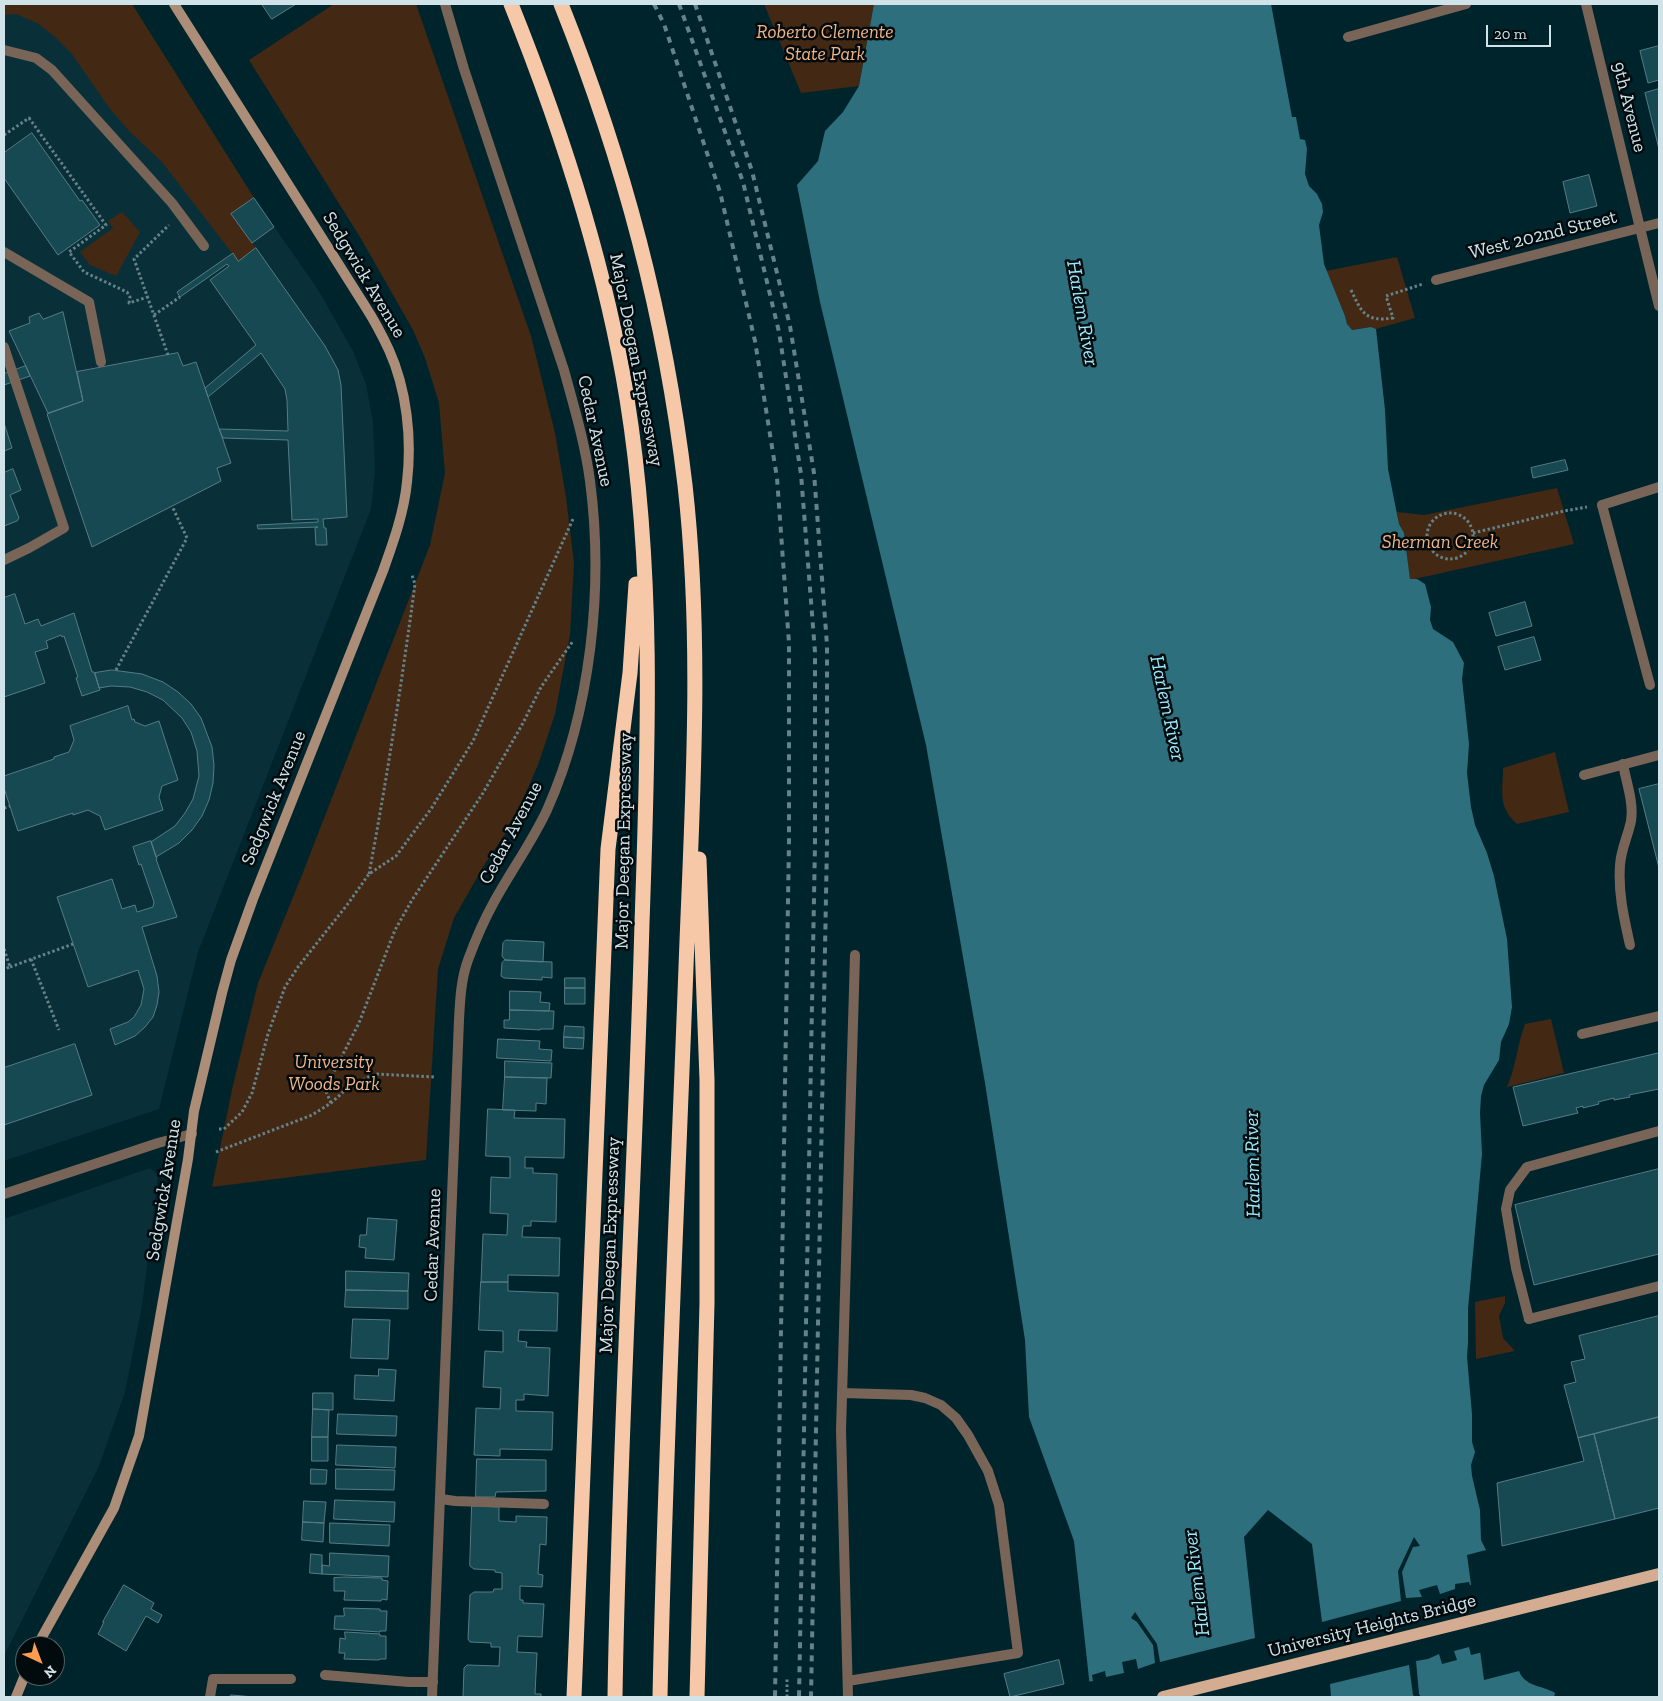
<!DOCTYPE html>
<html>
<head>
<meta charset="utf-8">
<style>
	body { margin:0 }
	#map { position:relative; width:1663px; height:1701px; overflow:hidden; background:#00242c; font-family:"Zilla Slab",serif }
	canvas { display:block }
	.frame { position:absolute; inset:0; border:5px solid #cfe3e8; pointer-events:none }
	.north { position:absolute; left:15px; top:1636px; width:50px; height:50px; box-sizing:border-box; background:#010b0e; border:1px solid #536165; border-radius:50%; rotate:137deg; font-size:14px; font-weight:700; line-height:20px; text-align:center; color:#cfe3e8 }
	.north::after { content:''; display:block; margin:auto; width:18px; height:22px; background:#fc9d52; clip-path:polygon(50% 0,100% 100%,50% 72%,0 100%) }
	.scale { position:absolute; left:1486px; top:25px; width:65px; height:22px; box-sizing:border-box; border:2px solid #cfe3e8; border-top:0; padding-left:6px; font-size:15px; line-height:18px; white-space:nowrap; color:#cfe3e8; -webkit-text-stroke:4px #010b0e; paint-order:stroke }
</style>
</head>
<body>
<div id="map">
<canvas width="1663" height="1701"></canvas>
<div class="frame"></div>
<div class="north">N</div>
<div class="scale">20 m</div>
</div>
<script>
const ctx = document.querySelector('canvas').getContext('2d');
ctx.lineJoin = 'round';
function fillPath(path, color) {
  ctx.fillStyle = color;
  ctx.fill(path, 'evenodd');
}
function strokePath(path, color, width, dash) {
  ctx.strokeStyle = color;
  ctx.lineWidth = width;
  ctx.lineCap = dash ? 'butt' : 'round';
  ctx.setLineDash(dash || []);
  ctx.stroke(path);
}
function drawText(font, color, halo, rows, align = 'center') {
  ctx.font = font + ' "Zilla Slab",serif';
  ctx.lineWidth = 5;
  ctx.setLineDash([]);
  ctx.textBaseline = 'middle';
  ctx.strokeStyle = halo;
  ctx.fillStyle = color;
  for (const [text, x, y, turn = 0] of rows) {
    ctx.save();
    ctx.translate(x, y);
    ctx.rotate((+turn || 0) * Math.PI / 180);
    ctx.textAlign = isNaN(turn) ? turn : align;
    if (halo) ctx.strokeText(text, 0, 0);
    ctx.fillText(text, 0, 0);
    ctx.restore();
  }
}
fillPath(new Path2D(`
	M 4,4 L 132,4 L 254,198 L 317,288 L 353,351 L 366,384 L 373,423 L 375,471 L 371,509 L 198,952 L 159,1109 L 4,1161 Z
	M 150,1168 L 158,1175 L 142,1306 L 125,1392 L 99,1466 L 4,1656 L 4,1219 Z`), '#093038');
fillPath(new Path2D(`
	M 4,4 L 132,4 L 254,198 L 252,243 L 256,248 L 238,261 L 162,162 L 130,132 L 110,109 L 72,54 L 54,36 L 37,23 L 16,14 L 4,15 Z
	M 334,4 L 416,4 L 531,336 L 555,433 L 566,497 L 574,563 L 570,635 L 555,714 L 538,765 L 512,824 L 486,862 L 454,918 L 438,969 L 426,1160 L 212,1187 L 233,1085 L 258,983 L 302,875 L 430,545 L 445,473 L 439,403 L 425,358 L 413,330 L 360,237 L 249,60 Z
	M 764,4 L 874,4 L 859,86 L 801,93 Z
	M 122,212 L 140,232 L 116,276 L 90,265 L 80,252 L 113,228 L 108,221 Z
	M 1397,257 L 1415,318 L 1376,329 L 1371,327 L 1351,330 L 1347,324 L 1345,316 L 1326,271 Z
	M 1557,488 L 1574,544 L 1410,580 L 1404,533 L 1399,524 L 1397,512 L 1424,515 Z
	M 1555,752 L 1569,812 L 1517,824 C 1497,806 1503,792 1503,768 Z
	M 1551,1019 L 1564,1073 L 1507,1087 C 1516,1067 1517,1045 1525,1024 Z
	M 1505,1296 L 1505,1303 L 1499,1316 L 1503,1338 L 1515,1351 L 1476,1359 L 1475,1302 Z`), '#432813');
fillPath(new Path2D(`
	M 874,4 L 1271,4 L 1292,117 L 1296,117 L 1300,139 L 1305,140 L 1307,149 L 1305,174 L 1309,186 L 1317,194 L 1322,204 L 1323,212 L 1319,225 L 1324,264 L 1345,316 L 1347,324 L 1352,330 L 1371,327 L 1376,329 L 1385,410 L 1388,469 L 1399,524 L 1404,533 L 1410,579 L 1417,579 L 1425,584 L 1431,607 L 1430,620 L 1433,629 L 1453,642 L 1464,663 L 1462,679 L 1469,744 L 1467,773 L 1471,807 L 1475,825 L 1487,853 L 1494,876 L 1507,939 L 1512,1007 L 1509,1024 L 1501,1042 L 1499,1060 L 1484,1085 L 1481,1096 L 1480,1113 L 1482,1154 L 1468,1309 L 1468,1342 L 1467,1357 L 1472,1414 L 1472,1442 L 1475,1452 L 1471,1465 L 1472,1476 L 1480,1510 L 1481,1540 L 1486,1550 L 1467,1555 L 1484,1680 L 1519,1671 C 1525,1687 1542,1685 1555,1693 L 1554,1697 L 1091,1697 L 1074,1541 L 1029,1417 L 1025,1340 L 985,1083 L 926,745 L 820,302 L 797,185 L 818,161 L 825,131 L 843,112 L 859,86 Z`), '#2e6f7d');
fillPath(new Path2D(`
	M 1268,1510 L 1312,1544 L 1322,1622 L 1401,1601 L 1398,1571 L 1414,1537 L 1420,1546 L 1413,1547 L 1402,1572 L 1406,1598 L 1422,1597 L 1419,1590 L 1437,1585 L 1440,1594 L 1455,1589 L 1455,1584 L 1469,1582 L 1470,1585 L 1474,1585 L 1483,1652 L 1471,1655 L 1469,1647 L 1454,1651 L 1457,1660 L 1442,1664 L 1439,1654 L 1428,1659 L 1416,1661 L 1419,1694 L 1421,1697 L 1415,1697 L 1413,1695 L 1409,1665 L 1330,1684 L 1331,1697 L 1089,1697 L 1087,1682 L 1093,1681 L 1092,1675 L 1105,1671 L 1106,1677 L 1124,1673 L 1122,1662 L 1136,1659 L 1138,1669 L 1155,1663 L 1153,1645 L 1137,1622 L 1131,1618 L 1135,1612 L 1157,1644 L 1160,1662 L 1255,1638 L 1244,1537 Z`), '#00242c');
const building = new Path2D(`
	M 262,4 L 296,4 L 272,19 Z
	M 1659,46 L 1659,80 L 1648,83 L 1640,51 Z
	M 1659,89 L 1659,149 L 1645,93 Z
	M 32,133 L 80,201 L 82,200 L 100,225 L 58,255 L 4,178 L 4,153 Z
	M 1589,175 L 1597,206 L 1570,213 L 1563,182 Z
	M 254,198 L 274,227 L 252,243 L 231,214 Z
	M 256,248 L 325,346 L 338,370 L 341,385 L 347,517 L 323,519 L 324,528 L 326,528 L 327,545 L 316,545 L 315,528 L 318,527 L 258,529 L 257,525 L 318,522 L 318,519 L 292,520 L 288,440 L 223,438 L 219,429 L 288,431 L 287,400 L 285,389 L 261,353 L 208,397 L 205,388 L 256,345 L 210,280 L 229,266 L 227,264 L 180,297 L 177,292 L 233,253 L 238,261 Z
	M 63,312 L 83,401 L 48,413 L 9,331 L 30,323 L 29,317 L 39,313 L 43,319 Z
	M 178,353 L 183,366 L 196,362 L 231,463 L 217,468 L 221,481 L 92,547 L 47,414 L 83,401 L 77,372 Z
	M 26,366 L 30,376 L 4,385 L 4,374 Z
	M 4,423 L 12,448 L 4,451 Z
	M 1565,460 L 1568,470 L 1533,478 L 1531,468 Z
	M 13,469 L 21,490 L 10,495 L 19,518 L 17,521 L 4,526 L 4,473 Z
	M 15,594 L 25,624 L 38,619 L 41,626 L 74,613 L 92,672 L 94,672 L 100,690 L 82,696 L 76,678 L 78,677 L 64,636 L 62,637 L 61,635 L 46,641 L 48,648 L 35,652 L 45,683 L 4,697 L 4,598 Z
	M 1525,602 L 1532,626 L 1496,636 L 1489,613 Z
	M 1534,637 L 1541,660 L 1505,670 L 1498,647 Z
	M 112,670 L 142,674 L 163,682 L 178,692 L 191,704 L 201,718 L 212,747 L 214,765 L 213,783 L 209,800 L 202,816 L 192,830 L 179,843 L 156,857 L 151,842 L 175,826 L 185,813 L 193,799 L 199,776 L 197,751 L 191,732 L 182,718 L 163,700 L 147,692 L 130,687 L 111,686 L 99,688 L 95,673 Z
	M 128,706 L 132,720 L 134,719 L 135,722 L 145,726 L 159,721 L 178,780 L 162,786 L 159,797 L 163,810 L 105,830 L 100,816 L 88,810 L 73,815 L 73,813 L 18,831 L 4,788 L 4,776 L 54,759 L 54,757 L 69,752 L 74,740 L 70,726 Z
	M 1659,784 L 1659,868 L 1639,789 Z
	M 151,841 L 157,859 L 156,859 L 177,917 L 142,927 L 157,976 L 159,992 L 157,1005 L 153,1017 L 145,1027 L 135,1036 L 115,1045 L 110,1029 L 128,1022 L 134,1017 L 141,1005 L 144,989 L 138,970 L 88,987 L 57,897 L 112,879 L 122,909 L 135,905 L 137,912 L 153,907 L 154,902 L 141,864 L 139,865 L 133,847 Z
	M 506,940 L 544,942 L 543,962 L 505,960 L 502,956 L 503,943 Z
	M 505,960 L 552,962 L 552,978 L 542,977 L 542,980 L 504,978 L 501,976 L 502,963 Z
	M 565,978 L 585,978 L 585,988 L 565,988 Z
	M 565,988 L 585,988 L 585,1004 L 565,1004 Z
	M 510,991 L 541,992 L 540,1002 L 550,1003 L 549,1011 L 510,1010 Z
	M 510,1010 L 554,1011 L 553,1029 L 540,1029 L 540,1030 L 504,1028 L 504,1020 L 509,1020 Z
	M 565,1026 L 584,1027 L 584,1038 L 564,1037 Z
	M 564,1037 L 584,1038 L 583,1049 L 564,1048 Z
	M 498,1039 L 540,1041 L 539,1049 L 552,1050 L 551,1061 L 497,1058 Z
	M 75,1044 L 92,1095 L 4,1125 L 4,1068 Z
	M 1659,1050 L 1659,1089 L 1629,1095 L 1630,1097 L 1614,1100 L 1614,1098 L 1598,1102 L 1599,1104 L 1583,1108 L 1583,1106 L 1576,1108 L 1578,1113 L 1523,1126 L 1513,1087 L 1658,1053 Z
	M 505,1061 L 552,1063 L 551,1078 L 505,1077 Z
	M 505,1077 L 547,1078 L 546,1104 L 536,1103 L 536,1111 L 503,1110 Z
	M 488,1109 L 515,1110 L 514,1118 L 565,1119 L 564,1158 L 525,1157 L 525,1168 L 533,1168 L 533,1173 L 557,1174 L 556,1222 L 531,1221 L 531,1226 L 523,1226 L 522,1237 L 560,1238 L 559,1276 L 508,1275 L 508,1282 L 481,1282 L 483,1234 L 507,1235 L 508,1214 L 490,1213 L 491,1177 L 510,1178 L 510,1157 L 486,1156 Z
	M 1659,1169 L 1659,1254 L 1534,1285 L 1515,1205 Z
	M 368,1218 L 397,1220 L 394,1260 L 365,1258 L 366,1248 L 359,1247 L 360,1235 L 366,1235 Z
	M 346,1271 L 409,1273 L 408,1291 L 346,1290 Z
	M 481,1282 L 508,1282 L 508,1291 L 558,1293 L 557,1331 L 519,1330 L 518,1341 L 527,1342 L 526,1347 L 550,1348 L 548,1396 L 524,1394 L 524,1400 L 516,1400 L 516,1411 L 553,1412 L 552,1450 L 500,1449 L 500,1456 L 474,1455 L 476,1408 L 500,1409 L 501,1388 L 483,1387 L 485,1351 L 503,1352 L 503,1331 L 479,1330 Z
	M 346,1290 L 408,1291 L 408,1309 L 345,1307 Z
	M 1659,1316 L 1659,1417 L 1578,1438 L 1564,1385 L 1576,1382 L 1571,1362 L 1585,1359 L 1579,1336 Z
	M 353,1319 L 390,1320 L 388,1359 L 351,1358 Z
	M 379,1369 L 396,1370 L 394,1401 L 354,1399 L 355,1375 L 378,1376 Z
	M 313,1393 L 333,1393 L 333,1410 L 313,1409 Z
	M 313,1409 L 329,1410 L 328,1437 L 312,1437 Z
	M 338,1414 L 397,1416 L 396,1436 L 337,1434 Z
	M 1659,1417 L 1659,1508 L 1615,1519 L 1594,1434 Z
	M 1594,1434 L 1615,1519 L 1502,1546 L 1497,1483 L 1584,1461 L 1578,1438 Z
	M 312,1437 L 328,1437 L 328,1461 L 312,1461 Z
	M 337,1445 L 396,1447 L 395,1468 L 336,1465 Z
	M 477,1459 L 546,1460 L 546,1491 L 496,1492 L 495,1497 L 476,1497 Z
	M 311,1469 L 327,1470 L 326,1484 L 311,1484 Z
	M 336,1469 L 395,1470 L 394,1490 L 336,1489 Z
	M 335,1500 L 395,1502 L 394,1522 L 334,1519 Z
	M 304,1501 L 326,1502 L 324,1523 L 303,1522 Z
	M 472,1506 L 499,1507 L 499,1521 L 516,1522 L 516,1516 L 547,1517 L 546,1545 L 540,1544 L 538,1574 L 543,1575 L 542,1587 L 520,1586 L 520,1600 L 523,1600 L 523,1603 L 544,1604 L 542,1637 L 518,1636 L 517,1652 L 537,1653 L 535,1694 L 541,1694 L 541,1697 L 463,1697 L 464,1668 L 467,1665 L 499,1666 L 500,1647 L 491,1647 L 491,1643 L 470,1642 L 468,1639 L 470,1595 L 474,1592 L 493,1592 L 494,1589 L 502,1589 L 502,1573 L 495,1572 L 495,1570 L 474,1569 L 470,1566 Z
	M 303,1522 L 324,1523 L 323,1542 L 302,1540 Z
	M 330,1523 L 390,1525 L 389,1546 L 330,1543 Z
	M 330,1553 L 389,1556 L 388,1577 L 322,1574 L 322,1565 L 329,1566 Z
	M 311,1554 L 322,1555 L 322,1574 L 310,1573 Z
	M 345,1577 L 382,1578 L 382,1580 L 388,1581 L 387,1600 L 382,1599 L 381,1601 L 344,1600 L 345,1591 L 334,1591 L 334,1578 Z
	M 124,1585 L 154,1603 L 151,1609 L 162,1615 L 158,1623 L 146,1616 L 126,1651 L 98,1634 L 104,1622 L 103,1622 Z
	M 344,1608 L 380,1609 L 380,1611 L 387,1611 L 386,1631 L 380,1631 L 380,1632 L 334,1629 L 335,1616 L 344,1616 Z
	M 345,1632 L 380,1634 L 380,1636 L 386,1636 L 386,1659 L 380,1659 L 379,1660 L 344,1659 L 345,1653 L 339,1653 L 340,1638 L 345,1639 Z
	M 1059,1660 L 1064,1684 L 1010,1697 L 1004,1674 Z
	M 231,1695 L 254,1697 L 230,1697 Z`);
fillPath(building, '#174953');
strokePath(building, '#557c85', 1);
strokePath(new Path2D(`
	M 4,135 L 29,118 L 106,225 L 69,252 L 84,272 L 127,292 L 130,297 L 129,303 L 148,297
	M 1351,290 C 1362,313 1365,322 1393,318 L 1386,296 L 1423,284
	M 154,315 L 180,297
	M 168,355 L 134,259 L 169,225
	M1427 536a23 23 0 1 1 46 0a23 23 0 1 1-46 0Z
	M 1473,533 L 1564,511 L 1587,507
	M 116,670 L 187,538 L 172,506
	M 4,808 L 10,806
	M 369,874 C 387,778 402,681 415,584 L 412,575
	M 4,949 L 10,967 L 4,969
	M 31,959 L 59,1030
	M 10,967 L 73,944
	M 331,1103 L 325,1089 L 359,1023 L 395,930 L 412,900 L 483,793 L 523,723 L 541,687 L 573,641
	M 219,1129 L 224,1129 L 242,1112 L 252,1093 L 268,1034 L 285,987 L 298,967 L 347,905 L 369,874 L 396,856 L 431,809 L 473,741 L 573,519
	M 216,1152 L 312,1115 L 331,1103 L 350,1086 L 375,1074 L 436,1077
	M 787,1697 L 787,1678`), '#658288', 3, [2.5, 2.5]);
strokePath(new Path2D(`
	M 4,50 L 36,58 L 52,70 L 172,203 L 204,246
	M 4,252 L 89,302 L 101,362
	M 4,347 L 64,528 L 29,548 L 4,560
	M 1602,505 L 1650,685
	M 1623,764 C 1626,782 1634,802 1631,821 C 1628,836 1621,849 1620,865 C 1618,893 1624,918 1630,945
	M 1529,1319 L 1516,1268 L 1506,1209 L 1510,1190 L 1527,1167 L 1659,1131
	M 842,1393 L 911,1395 L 925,1398 L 941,1405 L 956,1418 L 968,1435 L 988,1471 L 999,1505 L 1018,1653 L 848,1681
	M 441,1499 L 455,1501 L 544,1504
	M 325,1675 L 409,1682 L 433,1682
	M 848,1697 L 841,1430 L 855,955`), '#786558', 10);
strokePath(new Path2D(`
	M 1586,4 L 1640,228
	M 1348,37 L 1466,4
	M 1436,280 L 1659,223
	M 1602,505 L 1659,487
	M 1584,775 L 1659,755
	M 1582,1034 L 1659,1016
	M 4,1194 L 158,1143 L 192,1134
	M 1529,1319 L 1659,1286
	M 210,1697 L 213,1679 L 291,1679
	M 432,1697 L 459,1020 C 460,1000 461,979 468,960 C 475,941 484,920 494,902 C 511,871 532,842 547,810 C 591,711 604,587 590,481 C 585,443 574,407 564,370 L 464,69 L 445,4`), '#786558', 10);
strokePath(new Path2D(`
	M 1640,228 L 1659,306`), '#786558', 10);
strokePath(new Path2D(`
	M 37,1646 L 114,1508 L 139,1436 L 188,1159 L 194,1111 L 222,993 L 231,960 L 253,899 L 383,571 C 393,543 404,513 407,482 C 412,439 407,390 389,350 C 382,335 374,320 365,306 L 174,4
	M 16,1697 L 25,1675`), '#ab8d78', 10);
strokePath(new Path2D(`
	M 1163,1697 L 1659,1574`), '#d3ac91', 12);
strokePath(new Path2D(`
	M 511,4 C 562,131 605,263 627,399 C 655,572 648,749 642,923 C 635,1181 619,1439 615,1697
	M 561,4 C 624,162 665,316 685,485 C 703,645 692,807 686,967 C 677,1210 665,1454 660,1697
	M 574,1697 L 608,849 L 630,673 L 636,584
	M 697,1697 L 707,1303 L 707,1080 L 699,859`), '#f7c8a8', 15);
strokePath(new Path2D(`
	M 654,4 L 664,24 L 720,192 L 755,341 L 777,478 L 789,643 L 789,841 L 775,1697
	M 679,4 L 743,182 L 779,332 L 801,474 L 815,652 L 815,845 L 799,1697
	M 695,4 L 752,171 L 790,326 L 814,473 L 827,645 L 827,843 L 811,1697`), '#668289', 4, [6, 6]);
drawText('italic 19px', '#f5b484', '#010b0e', [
	["Roberto Clemente",825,33],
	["State Park",825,55],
	["Sherman Creek",1440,543],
	["University",334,1063],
	["Woods Park",334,1085]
]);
drawText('19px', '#cfe3e8', '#010b0e', [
	["9th Avenue",1629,107,76],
	["West 202nd Street",1543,235,-14],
	["Sedgwick Avenue",364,275,59],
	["Major Deegan Expressway",636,360,79],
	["Cedar Avenue",595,431,78],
	["Sedgwick Avenue",274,798,-68],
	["Cedar Avenue",511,833,-62],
	["Major Deegan Expressway",624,841,-89],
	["Sedgwick Avenue",164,1190,-81],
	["Cedar Avenue",433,1245,-88],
	["Major Deegan Expressway",610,1245,-88],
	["University Heights Bridge",1372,1626,-14]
]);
drawText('italic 20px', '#9deafc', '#010b0e', [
	["Harlem River",1082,313,80],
	["Harlem River",1167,708,78],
	["Harlem River",1253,1164,-91],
	["Harlem River",1197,1583,-97]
]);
</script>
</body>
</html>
